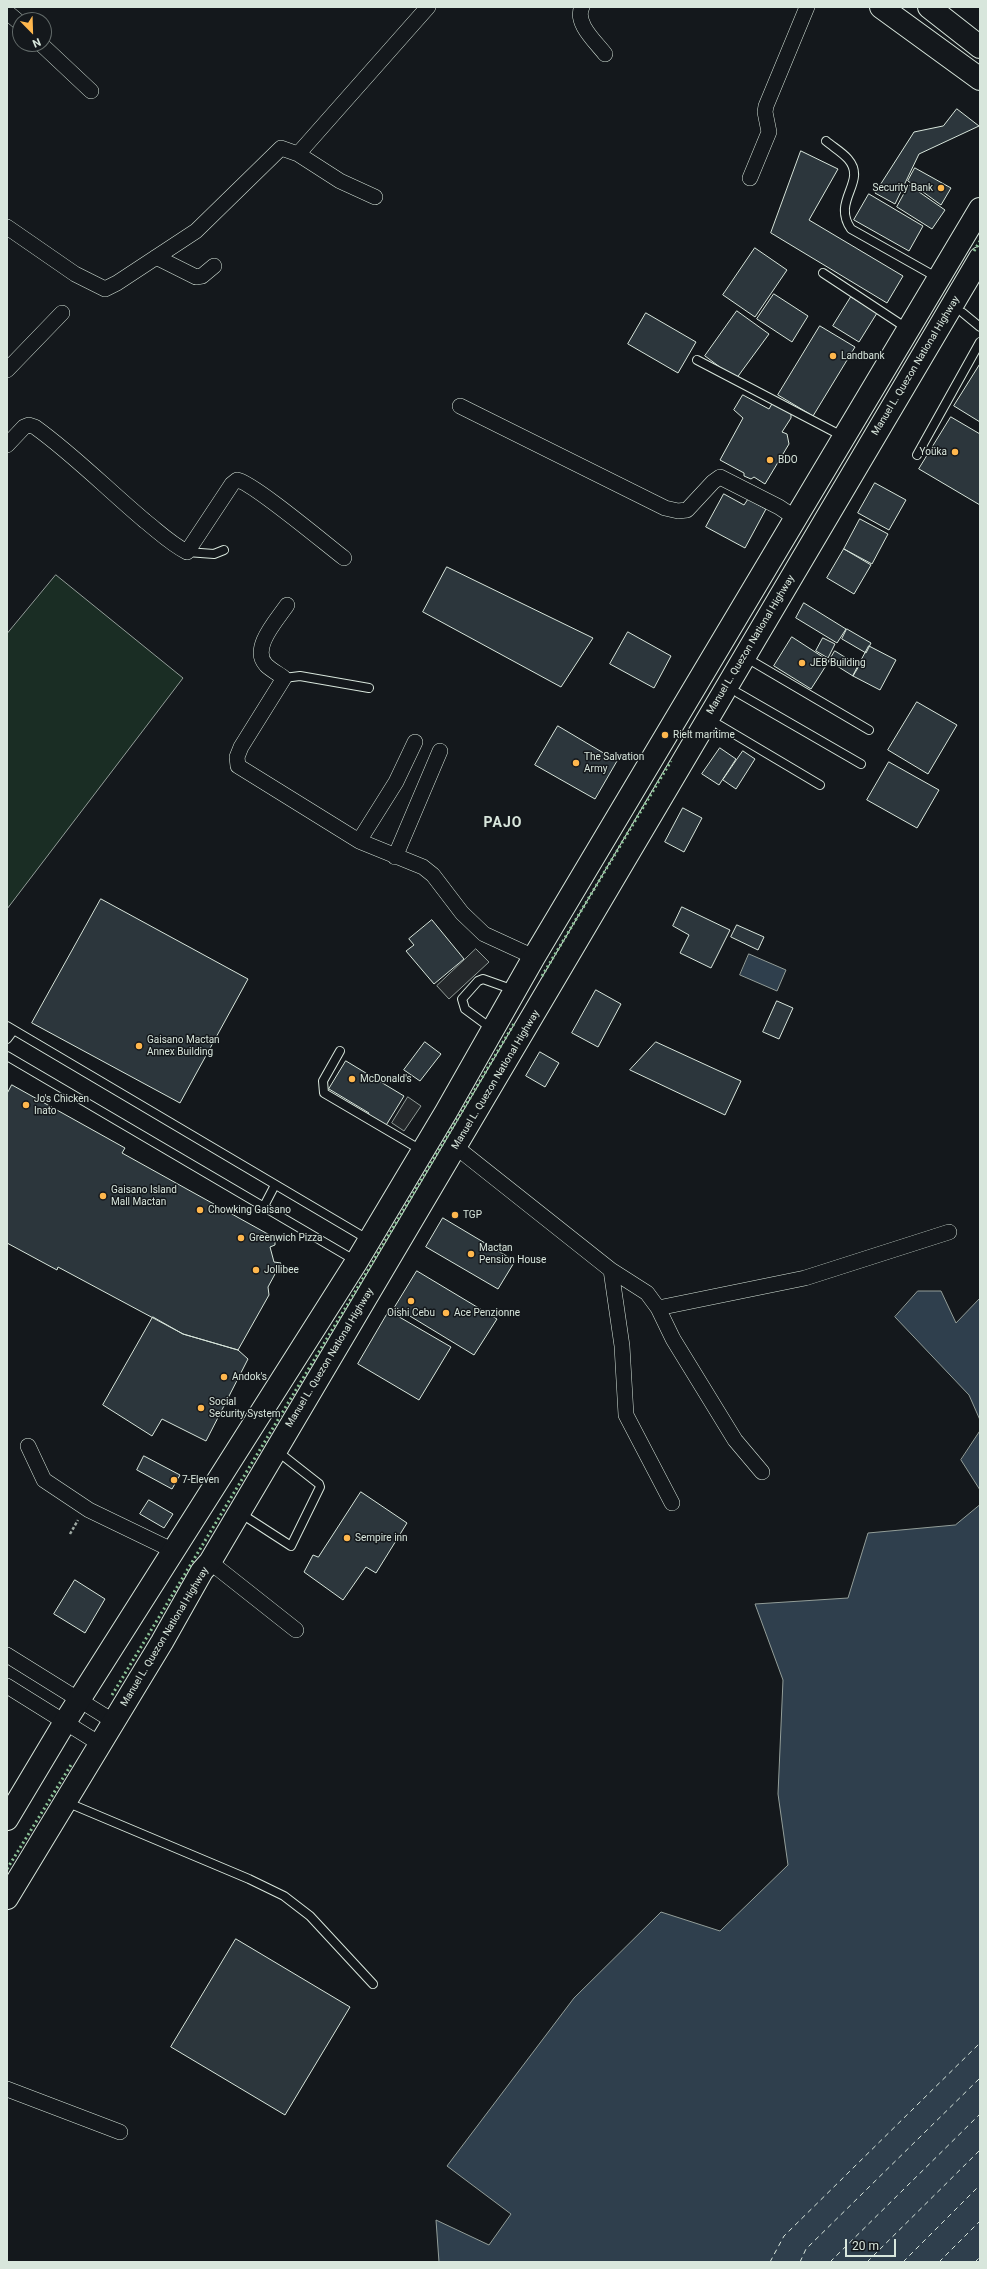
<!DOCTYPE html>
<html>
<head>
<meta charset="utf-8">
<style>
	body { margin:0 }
	#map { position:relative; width:987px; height:2269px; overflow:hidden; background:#14181c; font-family:Roboto,sans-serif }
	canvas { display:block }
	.frame { position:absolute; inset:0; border:8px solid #d8e6dc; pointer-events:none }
	.north { position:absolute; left:12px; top:12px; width:40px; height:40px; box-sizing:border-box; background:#14181c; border:1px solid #626a69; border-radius:50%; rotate:157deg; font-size:11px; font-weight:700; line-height:16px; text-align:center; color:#d8e6dc }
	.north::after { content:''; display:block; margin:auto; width:14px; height:18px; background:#ffb74d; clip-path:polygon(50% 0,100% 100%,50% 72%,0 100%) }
	.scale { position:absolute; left:845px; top:2239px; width:51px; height:18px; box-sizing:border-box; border:2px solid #d8e6dc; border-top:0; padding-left:5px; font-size:12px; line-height:14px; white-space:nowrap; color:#d8e6dc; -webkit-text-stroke:3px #14181c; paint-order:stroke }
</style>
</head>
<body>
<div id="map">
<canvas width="987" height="2269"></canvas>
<div class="frame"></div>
<div class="north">N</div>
<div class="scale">20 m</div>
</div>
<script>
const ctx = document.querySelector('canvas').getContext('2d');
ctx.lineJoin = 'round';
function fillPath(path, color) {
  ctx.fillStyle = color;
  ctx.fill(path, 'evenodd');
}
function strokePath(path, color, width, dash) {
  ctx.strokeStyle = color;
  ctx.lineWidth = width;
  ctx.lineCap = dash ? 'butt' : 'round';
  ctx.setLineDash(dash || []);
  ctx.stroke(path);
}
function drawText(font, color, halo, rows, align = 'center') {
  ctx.font = font + ' Roboto,sans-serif';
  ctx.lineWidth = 3;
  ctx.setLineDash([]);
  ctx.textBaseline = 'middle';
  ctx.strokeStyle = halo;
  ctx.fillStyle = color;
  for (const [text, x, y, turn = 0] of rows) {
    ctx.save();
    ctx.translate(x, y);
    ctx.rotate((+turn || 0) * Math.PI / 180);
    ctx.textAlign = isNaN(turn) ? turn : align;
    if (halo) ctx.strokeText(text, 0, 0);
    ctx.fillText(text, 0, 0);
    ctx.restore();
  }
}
const green = new Path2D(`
	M 56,575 L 183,678 L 7,909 L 7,634 Z`);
fillPath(green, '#1a2d24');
strokePath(green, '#939e99', 1);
const parking = new Path2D(`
	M 476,949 L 489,962 L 449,999 L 437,986 Z
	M 408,1097 L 421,1106 L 404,1131 L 392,1123 Z`);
fillPath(parking, '#24282b');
strokePath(parking, '#939e99', 1);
const water = new Path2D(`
	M 749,954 L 786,970 L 777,991 L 740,975 Z
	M 918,1291 L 941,1291 L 956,1323 L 980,1298 L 980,1420 L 969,1395 L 895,1317 Z
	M 980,1431 L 980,1490 L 961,1460 Z
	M 980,1505 L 980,2262 L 439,2262 L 436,2220 L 489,2245 L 511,2214 L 447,2166 L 574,1998 L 661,1912 L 720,1931 L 788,1865 L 778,1794 L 783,1680 L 755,1604 L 848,1598 L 868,1533 L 955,1525 Z`);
fillPath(water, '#2f3f4d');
strokePath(water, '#939e99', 1);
strokePath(new Path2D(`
	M 770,2262 L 784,2236 L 980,2043
	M 800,2262 L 806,2249 L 980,2078
	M 830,2262 L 980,2114
	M 867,2262 L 980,2150
	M 903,2262 L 980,2185
	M 939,2262 L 980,2221
	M 975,2262 L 980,2257`), '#d8e6dc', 1, [5, 4]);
const building = new Path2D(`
	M 957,109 L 979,126 L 919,154 L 895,204 L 875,193 L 914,132 L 943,126 Z
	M 801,151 L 838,169 L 809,220 L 903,276 L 887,303 L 771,233 Z
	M 915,168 L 951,188 L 941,205 L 908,181 Z
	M 909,185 L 945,210 L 932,229 L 897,207 Z
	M 869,194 L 923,226 L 909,251 L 854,220 Z
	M 755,248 L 787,270 L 755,317 L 723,295 Z
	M 774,294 L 808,316 L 792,342 L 757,319 Z
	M 851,297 L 877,313 L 859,342 L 833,326 Z
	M 737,311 L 769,334 L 736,379 L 705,356 Z
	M 646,313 L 696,342 L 678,373 L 628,344 Z
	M 820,326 L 855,347 L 813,416 L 778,395 Z
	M 980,364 L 980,422 L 954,406 Z
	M 743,395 L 769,409 L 773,402 L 791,412 L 791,418 L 782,432 L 787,434 L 789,444 L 765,484 L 754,477 L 751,479 L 744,476 L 744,473 L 720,460 L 743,418 L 734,410 Z
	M 951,417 L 980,434 L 980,505 L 919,469 Z
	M 875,483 L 906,500 L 889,530 L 858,513 Z
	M 724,494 L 744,505 L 748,499 L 766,509 L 745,548 L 706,527 Z
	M 860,519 L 888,534 L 872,564 L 844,549 Z
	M 844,549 L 871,565 L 854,594 L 827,578 Z
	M 447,567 L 593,638 L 561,687 L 423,612 Z
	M 804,603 L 846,629 L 837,643 L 796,618 Z
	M 847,629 L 871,643 L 866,653 L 842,639 Z
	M 628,632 L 671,656 L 654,688 L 610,664 Z
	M 792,637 L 829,661 L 811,689 L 774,666 Z
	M 823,638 L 835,644 L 828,658 L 816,651 Z
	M 869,646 L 896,660 L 880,690 L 853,676 Z
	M 835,651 L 859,666 L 853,676 L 829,661 Z
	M 917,702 L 957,725 L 928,774 L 888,750 Z
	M 558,726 L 617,761 L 595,799 L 535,765 Z
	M 720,748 L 736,759 L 719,785 L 702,774 Z
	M 743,751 L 755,759 L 736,789 L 723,780 Z
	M 889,762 L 939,790 L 917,828 L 867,800 Z
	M 683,808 L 702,818 L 684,852 L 665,842 Z
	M 101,899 L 248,979 L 180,1103 L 32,1023 Z
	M 682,907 L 730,930 L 711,968 L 680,953 L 689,935 L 673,926 Z
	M 432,920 L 464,959 L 434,984 L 406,951 L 414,945 L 409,939 Z
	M 737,925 L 764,937 L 758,950 L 731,937 Z
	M 596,990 L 621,1004 L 598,1047 L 572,1033 Z
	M 777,1001 L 793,1008 L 779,1039 L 763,1032 Z
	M 425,1042 L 441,1054 L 420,1081 L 404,1070 Z
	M 656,1042 L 741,1081 L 725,1115 L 630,1070 Z
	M 540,1052 L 559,1063 L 545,1087 L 526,1076 Z
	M 346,1061 L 404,1096 L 385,1127 L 367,1116 L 369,1113 L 329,1089 Z
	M 12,1085 L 125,1148 L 122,1153 L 275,1238 L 275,1245 L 270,1247 L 274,1262 L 281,1263 L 268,1287 L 269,1295 L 238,1350 L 183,1334 L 58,1267 L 57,1270 L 7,1243 L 7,1094 Z
	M 443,1218 L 515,1261 L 498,1289 L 426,1247 Z
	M 417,1271 L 497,1319 L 474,1355 L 395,1307 Z
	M 389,1311 L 451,1347 L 419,1400 L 358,1364 Z
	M 153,1317 L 183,1334 L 238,1350 L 248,1359 L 206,1441 L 162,1419 L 152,1436 L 103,1405 Z
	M 144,1456 L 180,1475 L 172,1489 L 137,1470 Z
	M 361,1492 L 407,1523 L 376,1573 L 366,1567 L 343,1600 L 304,1572 L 313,1555 L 318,1557 Z
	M 149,1500 L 173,1514 L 164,1528 L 140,1514 Z
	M 75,1580 L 105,1599 L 85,1633 L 54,1614 Z
	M 236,1939 L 350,2007 L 285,2115 L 171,2047 Z`);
fillPath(building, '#2c363c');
strokePath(building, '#d8e6dc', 1);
const lane = new Path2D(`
	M 826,141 C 833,147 842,152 848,159 C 868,182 831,200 851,229 L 938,278
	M 823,273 L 908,329
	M 963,313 L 980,327
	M 697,360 L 844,437
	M 917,455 L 980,342
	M 187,552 L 214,554 L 224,550
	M 755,663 L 869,730
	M 284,678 L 300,676 L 369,688
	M 738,693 L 861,764
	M 719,725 L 820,785
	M 7,1026 L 369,1240
	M 492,1029 L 465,1009 L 462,999 L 478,981 L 483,979 L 514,990
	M 7,1039 L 13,1031
	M 340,1051 L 323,1081 L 324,1093 L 421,1150
	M 7,1056 L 356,1261
	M 264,1206 L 275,1185
	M 240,1513 L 291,1546 L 320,1487 L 319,1484 L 277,1451
	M 66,1802 L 249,1879 L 284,1896 L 310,1916 L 373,1984`);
const street = new Path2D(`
	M 582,7 C 574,23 596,42 605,54
	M 7,12 L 20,23
	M 41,44 L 91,91
	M 298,154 L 428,7
	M 750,178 L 769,132 L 765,112 L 766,106 L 807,7
	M 7,227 L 75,274 L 105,289 L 117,283 L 196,231 L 281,148 L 298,154 L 340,181 L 375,197
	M 156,257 L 196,277 L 202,276 L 214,266
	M 7,370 L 62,313
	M 460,406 L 665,508 L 678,511 L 687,510 L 713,482 L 720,477 L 779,507 L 797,519
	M 7,445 L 24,427 L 29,425 L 35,427 C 74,455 108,490 145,521 C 159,532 171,544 187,552 L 232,484 L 237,480 C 252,482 327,545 344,558
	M 287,605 C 278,619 250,648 266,665 C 271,670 279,674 284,678 L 241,747 L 237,757 L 238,766 L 359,841 L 423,867 L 433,875 L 462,913 L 484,934 L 534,957
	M 359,841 L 396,782 L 415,742
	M 395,857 L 440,751
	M 456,1147 L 611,1270 L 647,1293 L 658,1308 L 673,1339 L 735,1440 L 762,1472
	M 611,1270 L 622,1346 L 626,1415 L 672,1503
	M 658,1308 L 805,1278 L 949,1232
	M 28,1446 L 44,1480 L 89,1510 L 174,1551
	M 210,1562 L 296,1630
	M 7,1655 L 113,1721
	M 7,1686 L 100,1744
	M 7,2089 L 120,2132`);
const primary = new Path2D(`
	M 881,7 L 980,79
	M 929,7 L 980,47
	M 7,1819 L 65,1722 L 357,1261 L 446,1112 L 534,957 L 980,209
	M 7,1898 L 162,1642 L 202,1571 L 210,1562 L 980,258`);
strokePath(lane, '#d8e6dc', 10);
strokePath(street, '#d8e6dc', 16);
strokePath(primary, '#d8e6dc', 24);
strokePath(new Path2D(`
	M 70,1534 L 78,1520`), '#9da8a2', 2.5, [3, 2]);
strokePath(lane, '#14181c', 8);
strokePath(street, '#14181c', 15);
strokePath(primary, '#14181c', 22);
strokePath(new Path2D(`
	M 974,251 L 980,241
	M 542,976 L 671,761
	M 112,1695 L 349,1302 L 515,1022
	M 7,1869 L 71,1765`), '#8ac095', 3, [2, 3]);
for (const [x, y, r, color] of [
	[941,188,4,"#ffb74d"],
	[833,356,4,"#ffb74d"],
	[955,452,4,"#ffb74d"],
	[770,460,4,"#ffb74d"],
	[802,663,4,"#ffb74d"],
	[665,735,4,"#ffb74d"],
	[576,763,4,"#ffb74d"],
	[139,1046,4,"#ffb74d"],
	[352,1079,4,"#ffb74d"],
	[26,1105,4,"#ffb74d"],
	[103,1196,4,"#ffb74d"],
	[200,1210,4,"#ffb74d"],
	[455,1215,4,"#ffb74d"],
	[241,1238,4,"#ffb74d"],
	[471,1254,4,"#ffb74d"],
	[256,1270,4,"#ffb74d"],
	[411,1301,4,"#ffb74d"],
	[446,1313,4,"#ffb74d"],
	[224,1377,4,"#ffb74d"],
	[201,1408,4,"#ffb74d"],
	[174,1480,4,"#ffb74d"],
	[347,1538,4,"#ffb74d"]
]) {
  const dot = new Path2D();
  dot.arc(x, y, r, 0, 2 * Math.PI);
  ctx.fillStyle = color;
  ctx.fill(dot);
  strokePath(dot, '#14181c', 1.5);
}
drawText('10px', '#d8e6dc', '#14181c', [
	["Security Bank",933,188,"right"],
	["Landbank",841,356],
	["Yoüka",947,452,"right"],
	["BDO",778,460],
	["JEB Building",810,663],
	["Rielt maritime",673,735],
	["The Salvation",584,757],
	["Army",584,769],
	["Gaisano Mactan",147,1040],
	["Annex Building",147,1052],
	["McDonald's",360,1079],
	["Jo's Chicken",34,1099],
	["Inato",34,1111],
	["Gaisano Island",111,1190],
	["Mall Mactan",111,1202],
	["Chowking Gaisano",208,1210],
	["TGP",463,1215],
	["Greenwich Pizza",249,1238],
	["Mactan",479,1248],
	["Pension House",479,1260],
	["Jollibee",264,1270],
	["Oishi Cebu",411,1313,"center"],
	["Ace Penzionne",454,1313],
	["Andok's",232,1377],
	["Social",209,1402],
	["Security System",209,1414],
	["7-Eleven",182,1480],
	["Sempire inn",355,1538]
], 'left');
drawText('10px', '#d8e6dc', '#14181c', [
	["Manuel L. Quezon National Highway",916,366,-59],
	["Manuel L. Quezon National Highway",751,645,-59],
	["Manuel L. Quezon National Highway",496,1080,-59],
	["Manuel L. Quezon National Highway",330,1358,-59],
	["Manuel L. Quezon National Highway",165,1637,-59]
]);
ctx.letterSpacing = '1px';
drawText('bold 14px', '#d8e6dc', '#14181c', [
	["PAJO",503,823]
]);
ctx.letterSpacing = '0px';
</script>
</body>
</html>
